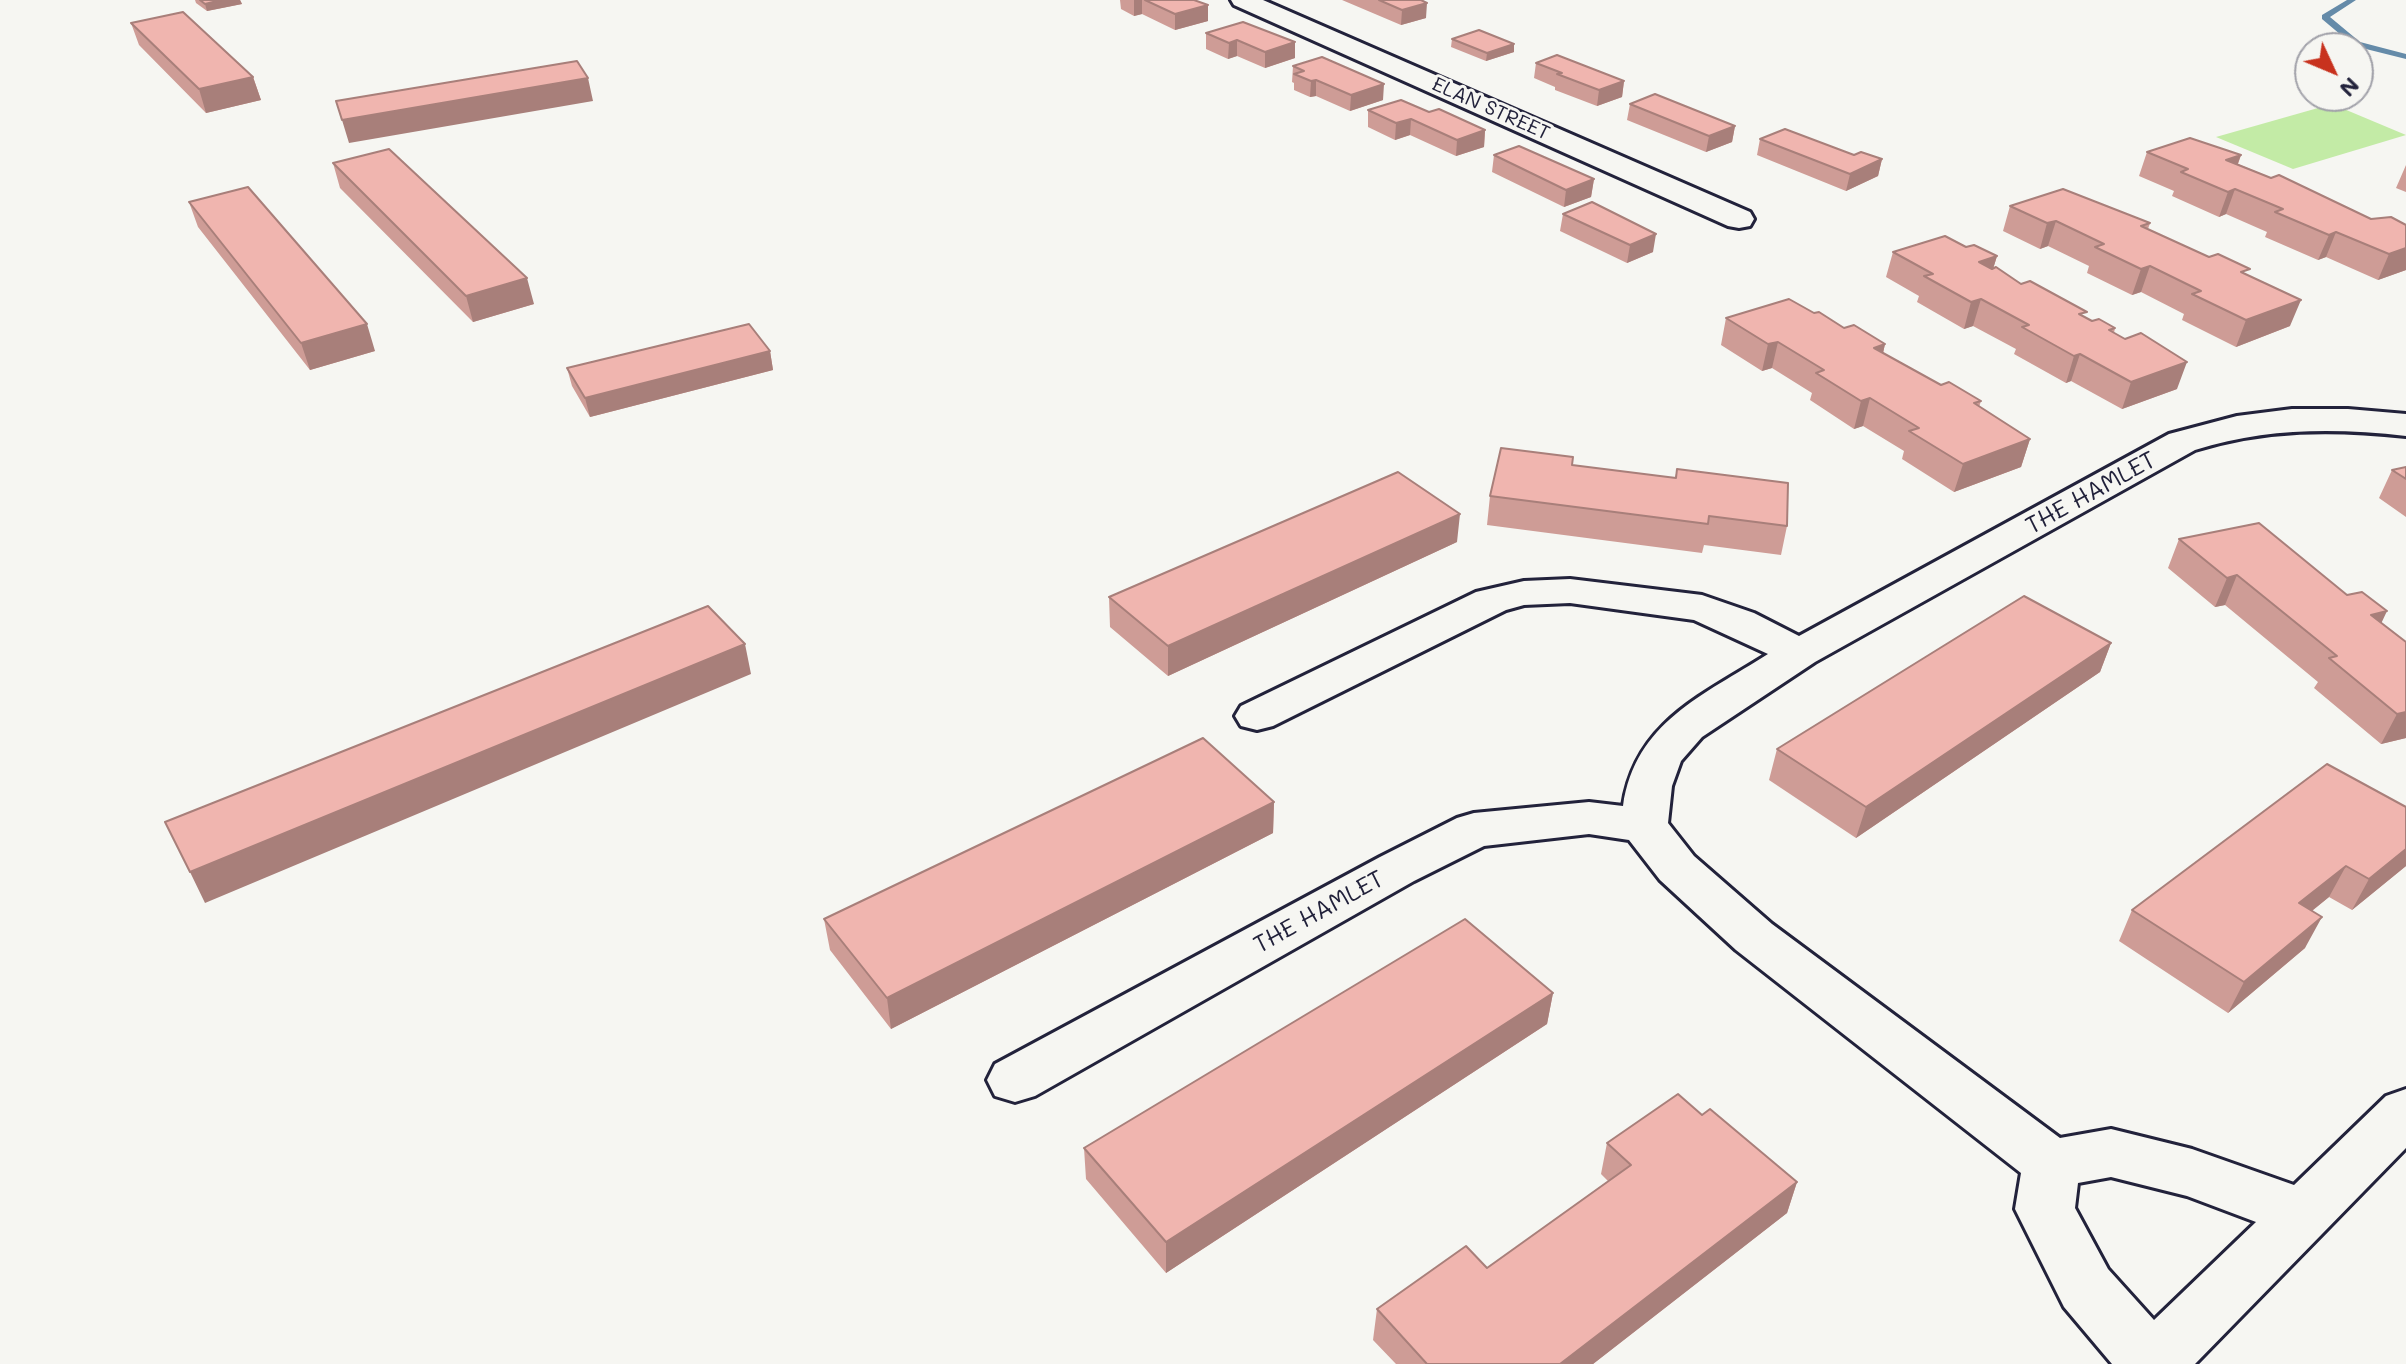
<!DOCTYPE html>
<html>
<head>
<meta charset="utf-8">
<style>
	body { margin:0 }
	#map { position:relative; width:2406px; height:1364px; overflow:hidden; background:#f6f6f2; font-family:Mali,sans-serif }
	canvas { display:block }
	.north { position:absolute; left:2294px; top:32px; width:80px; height:80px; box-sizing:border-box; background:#f6f6f2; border:2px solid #a1a1a9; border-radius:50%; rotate:134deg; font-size:22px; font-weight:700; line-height:32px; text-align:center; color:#22223b }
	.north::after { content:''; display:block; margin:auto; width:28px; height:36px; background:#c8321e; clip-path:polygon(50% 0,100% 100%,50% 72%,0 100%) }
</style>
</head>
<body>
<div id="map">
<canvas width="2406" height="1364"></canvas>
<div class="north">N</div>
</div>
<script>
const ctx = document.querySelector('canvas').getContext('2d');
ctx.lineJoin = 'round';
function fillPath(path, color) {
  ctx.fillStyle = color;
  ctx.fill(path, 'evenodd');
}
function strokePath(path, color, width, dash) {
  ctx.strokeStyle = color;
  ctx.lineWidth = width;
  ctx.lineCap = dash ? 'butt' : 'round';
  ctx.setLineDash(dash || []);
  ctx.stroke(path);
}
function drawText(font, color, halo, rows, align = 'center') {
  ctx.font = font + ' Mali,sans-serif';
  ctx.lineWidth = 6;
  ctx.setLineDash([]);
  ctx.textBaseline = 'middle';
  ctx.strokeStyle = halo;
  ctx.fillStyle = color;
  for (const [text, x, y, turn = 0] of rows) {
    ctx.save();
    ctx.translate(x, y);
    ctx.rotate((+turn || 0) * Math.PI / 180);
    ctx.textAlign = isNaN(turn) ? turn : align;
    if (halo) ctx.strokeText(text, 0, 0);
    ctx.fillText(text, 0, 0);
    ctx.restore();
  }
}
fillPath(new Path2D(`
	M 2332,104 L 2406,135 L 2293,169 L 2216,137 Z`), '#c3eba6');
fillPath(new Path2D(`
	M 2347,0 L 2356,0 L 2330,17 L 2360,42 L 2406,54 L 2406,59 L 2354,46 L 2322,19 L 2322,15 Z`), '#658ba9');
const street = new Path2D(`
	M 1231,0 L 1263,0 L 1750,212 L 1754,219 L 1750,226 L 1739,228 L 1728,226 L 1234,5 Z
	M 2292,409 L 2348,409 L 2406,414 L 2406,436 C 2334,428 2265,428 2195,450 L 1815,662 L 1702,737 L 1681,761 L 1672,786 L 1668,823 L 1694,856 L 1772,924 L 2060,1138 L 2111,1129 L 2192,1149 L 2294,1185 L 2386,1096 L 2406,1089 L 2406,1148 L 2195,1364 L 2112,1364 L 2064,1307 L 2015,1209 L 2021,1173 L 1736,950 L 1660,880 L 1629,840 L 1589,834 L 1484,846 L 1414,881 L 1035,1096 L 1015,1102 L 995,1096 L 987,1080 L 995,1064 L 1380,857 L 1457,818 L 1474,813 L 1589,802 L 1623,806 C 1635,722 1704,695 1768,654 L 1694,620 L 1570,603 L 1524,605 L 1506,610 L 1273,726 L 1257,730 L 1241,726 L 1235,716 L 1241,706 L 1476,592 L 1524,581 L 1570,579 L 1702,595 L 1754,613 L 1799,636 L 2169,434 L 2237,416 ZM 2111,1177 L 2187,1196 L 2256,1222 L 2154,1320 L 2108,1269 L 2075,1208 L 2078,1183 Z`);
strokePath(street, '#22223b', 6);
fillPath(street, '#f6f6f2');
fillPath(new Path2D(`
	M 195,0 L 240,0 L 242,4 L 207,11 L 196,3 Z
	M 1120,0 L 1194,0 L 1208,5 L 1208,21 L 1175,30 L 1142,14 L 1134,16 L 1121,9 Z
	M 1342,0 L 1421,0 L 1426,18 L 1401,25 Z
	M 131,23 L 253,77 L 261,100 L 206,113 L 139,45 Z
	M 1206,33 L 1295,42 L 1295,58 L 1265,68 L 1237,56 L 1228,59 L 1206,49 Z
	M 1452,39 L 1514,52 L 1486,61 L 1451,47 Z
	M 1536,63 L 1624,81 L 1622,97 L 1597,106 L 1555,90 L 1555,87 L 1534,78 Z
	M 1293,66 L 1383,100 L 1350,111 L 1316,96 L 1310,97 L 1294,90 L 1294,83 L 1292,82 Z
	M 1630,104 L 1735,126 L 1732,142 L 1706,152 L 1627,120 Z
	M 1368,110 L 1429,112 L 1485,130 L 1484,147 L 1456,156 L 1410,135 L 1395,140 L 1368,127 Z
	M 1760,139 L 1882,159 L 1878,176 L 1846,191 L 1757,155 Z
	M 2147,152 L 2241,155 L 2238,164 L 2371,219 L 2406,225 L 2406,270 L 2378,280 L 2326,257 L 2318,260 L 2265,237 L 2267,232 L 2226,214 L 2219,217 L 2172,196 L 2174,191 L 2139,176 Z
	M 1494,155 L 1594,179 L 1591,197 L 1564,207 L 1492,172 Z
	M 333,163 L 534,304 L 473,322 L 340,188 Z
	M 2406,165 L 2406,192 L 2396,188 Z
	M 189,202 L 375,351 L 310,370 L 198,227 Z
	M 2010,206 L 2150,223 L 2148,229 L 2247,275 L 2290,326 L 2236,347 L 2182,320 L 2184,314 L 2141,292 L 2132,295 L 2087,273 L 2089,266 L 2048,246 L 2040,249 L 2003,231 Z
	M 1563,214 L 1653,252 L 1627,263 L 1560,231 Z
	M 1966,247 L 1997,256 L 1993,269 L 2092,321 L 2115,328 L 2114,333 L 2177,389 L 2122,409 L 2071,381 L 2066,383 L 2014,354 L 2016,349 L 1973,326 L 1964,329 L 1917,302 L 1919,296 L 1886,277 L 1893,252 Z
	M 1814,313 L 1844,328 L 1885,344 L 1883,353 L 1941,385 L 1981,401 L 1979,407 L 2030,439 L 2021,467 L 1954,492 L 1902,459 L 1904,451 L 1863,426 L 1854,429 L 1810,400 L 1812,393 L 1772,368 L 1762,371 L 1721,345 L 1726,318 Z
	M 770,351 L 773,370 L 590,417 L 572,386 L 567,368 Z
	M 2406,467 L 2406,517 L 2379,498 L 2392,470 Z
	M 1677,469 L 1787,526 L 1781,555 L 1704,545 L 1702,553 L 1487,525 L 1490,496 L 1675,478 Z
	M 2179,539 L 2381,623 L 2406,642 L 2406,738 L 2381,744 L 2314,688 L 2318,682 L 2225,605 L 2215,607 L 2168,568 Z
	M 1457,542 L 1168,676 L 1110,627 L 1109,597 Z
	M 2111,643 L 2100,672 L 1856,838 L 1769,780 L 1777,749 Z
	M 2327,764 L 2406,866 L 2352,910 L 2329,897 L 2312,911 L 2305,948 L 2228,1013 L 2119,941 L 2132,910 Z
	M 1274,802 L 1273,833 L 891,1029 L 830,950 L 824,919 Z
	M 1553,993 L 1547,1024 L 1166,1273 L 1086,1179 L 1084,1148 Z
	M 1702,1115 L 1797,1182 L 1787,1213 L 1593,1364 L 1396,1364 L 1373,1340 L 1377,1309 L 1487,1268 L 1608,1181 L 1601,1174 L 1607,1143 Z`), '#ce9c96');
fillPath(new Path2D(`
	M 221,0 L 240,0 L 242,4 L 207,11 L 205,4 Z
	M 1134,0 L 1142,0 L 1142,14 L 1134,16 Z
	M 1427,3 L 1426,18 L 1401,25 L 1402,10 Z
	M 1208,5 L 1208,21 L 1175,30 L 1175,14 Z
	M 1237,40 L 1237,56 L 1228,59 L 1229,43 Z
	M 1295,42 L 1295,58 L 1265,68 L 1265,52 Z
	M 1514,44 L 1514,52 L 1486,61 L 1487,53 Z
	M 253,77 L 261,100 L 206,113 L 199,89 Z
	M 588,78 L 593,101 L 349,143 L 342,120 Z
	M 1316,80 L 1316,96 L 1310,97 L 1311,81 Z
	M 1624,81 L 1622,97 L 1597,106 L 1599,90 Z
	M 1384,84 L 1383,100 L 1350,111 L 1351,95 Z
	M 1411,119 L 1410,135 L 1395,140 L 1396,123 Z
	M 1735,126 L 1732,142 L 1706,152 L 1709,136 Z
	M 1485,130 L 1484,147 L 1456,156 L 1457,140 Z
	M 2241,155 L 2232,179 L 2226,160 Z
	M 1882,159 L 1878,176 L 1846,191 L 1850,174 Z
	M 1594,179 L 1591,197 L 1564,207 L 1566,190 Z
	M 2235,189 L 2226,214 L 2219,217 L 2228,192 Z
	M 2056,221 L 2048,246 L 2040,249 L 2047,223 Z
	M 2336,232 L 2326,257 L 2318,260 L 2329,235 Z
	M 1656,234 L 1653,252 L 1627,263 L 1630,245 Z
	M 2406,248 L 2406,270 L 2378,280 L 2389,254 Z
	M 1997,256 L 1989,282 L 1979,262 Z
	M 2150,266 L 2141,292 L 2132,295 L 2141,269 Z
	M 527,278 L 534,304 L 473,322 L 466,296 Z
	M 1981,299 L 1973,326 L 1964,329 L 1971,302 Z
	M 2301,300 L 2290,326 L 2236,347 L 2246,320 Z
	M 367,324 L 375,351 L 310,370 L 301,343 Z
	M 1778,342 L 1772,368 L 1762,371 L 1768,344 Z
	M 1885,344 L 1879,371 L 1874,348 Z
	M 770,351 L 773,370 L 590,417 L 585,398 Z
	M 2080,354 L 2071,381 L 2066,383 L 2074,356 Z
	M 2187,362 L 2177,389 L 2122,409 L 2131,382 Z
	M 1870,398 L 1863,426 L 1854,429 L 1861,401 Z
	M 2030,439 L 2021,467 L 1954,492 L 1963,464 Z
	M 1460,514 L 1457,542 L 1168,676 L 1168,646 Z
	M 2237,575 L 2225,605 L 2215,607 L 2227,578 Z
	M 2387,611 L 2373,641 L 2371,615 Z
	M 2111,643 L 2100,672 L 1856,838 L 1866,807 Z
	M 745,644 L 751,674 L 205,903 L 190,872 Z
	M 2406,712 L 2406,738 L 2381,744 L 2397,714 Z
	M 1274,802 L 1273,833 L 891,1029 L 887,998 Z
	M 2406,849 L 2406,866 L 2352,910 L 2369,879 Z
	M 2346,866 L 2329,897 L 2283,934 L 2299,903 Z
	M 2322,917 L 2305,948 L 2228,1013 L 2244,982 Z
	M 1553,993 L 1547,1024 L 1166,1273 L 1166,1242 Z
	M 1797,1182 L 1787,1213 L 1593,1364 L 1560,1364 Z`), '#a87f7a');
const building = new Path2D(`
	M 200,0 L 221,0 L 205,4 Z
	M 1145,0 L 1194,0 L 1208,5 L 1175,14 Z
	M 1379,0 L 1421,0 L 1427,3 L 1402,10 Z
	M 183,12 L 253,77 L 199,89 L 131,23 Z
	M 1243,22 L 1295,42 L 1265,52 L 1237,40 L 1229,43 L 1206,33 Z
	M 1479,30 L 1514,44 L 1487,53 L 1452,39 Z
	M 1557,55 L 1624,81 L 1599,90 L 1557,74 L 1562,73 L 1536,63 Z
	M 1322,57 L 1384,84 L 1351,95 L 1316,80 L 1311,81 L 1294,74 L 1304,71 L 1293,66 Z
	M 577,61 L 588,78 L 342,120 L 336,101 Z
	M 1655,94 L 1735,126 L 1709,136 L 1630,104 Z
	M 1401,100 L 1429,112 L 1439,109 L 1485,130 L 1457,140 L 1411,119 L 1396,123 L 1368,110 Z
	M 1785,129 L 1854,155 L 1861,152 L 1882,159 L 1850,174 L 1760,139 Z
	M 2190,138 L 2241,155 L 2226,160 L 2271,178 L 2279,175 L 2371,219 L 2391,217 L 2406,225 L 2406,248 L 2389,254 L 2336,232 L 2329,235 L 2275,212 L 2283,209 L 2235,189 L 2228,192 L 2181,172 L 2188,169 L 2147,152 Z
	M 1519,146 L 1594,179 L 1566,190 L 1494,155 Z
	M 389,149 L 527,278 L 466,296 L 333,163 Z
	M 248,187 L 367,324 L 301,343 L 189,202 Z
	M 2063,189 L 2150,223 L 2141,226 L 2209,257 L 2218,254 L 2250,269 L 2241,272 L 2301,300 L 2246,320 L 2192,294 L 2201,291 L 2150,266 L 2141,269 L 2095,247 L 2104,244 L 2056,221 L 2047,223 L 2010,206 Z
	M 1592,202 L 1656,234 L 1630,245 L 1563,214 Z
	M 1945,236 L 1966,247 L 1974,245 L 1997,256 L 1979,262 L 1992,269 L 1996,267 L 2021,284 L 2030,281 L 2087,312 L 2079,314 L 2092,321 L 2099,319 L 2115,328 L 2109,330 L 2125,339 L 2141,333 L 2187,362 L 2131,382 L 2080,354 L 2074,356 L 2022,327 L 2029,325 L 1981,299 L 1971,302 L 1924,276 L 1933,274 L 1893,252 Z
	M 1789,299 L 1814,313 L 1819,312 L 1844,328 L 1854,325 L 1885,344 L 1874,348 L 1941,385 L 1949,382 L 1981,401 L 1974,403 L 2030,439 L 1963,464 L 1909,431 L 1919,428 L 1870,398 L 1861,401 L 1816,373 L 1824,370 L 1778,342 L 1768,344 L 1726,318 Z
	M 749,324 L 770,351 L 585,398 L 567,368 Z
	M 1501,448 L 1573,457 L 1572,465 L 1676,478 L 1677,469 L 1788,483 L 1787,526 L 1709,516 L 1708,524 L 1490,496 Z
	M 2406,467 L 2406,479 L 2392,470 Z
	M 1398,472 L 1460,514 L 1168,646 L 1109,597 Z
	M 2259,523 L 2347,595 L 2362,592 L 2387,611 L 2371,615 L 2406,642 L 2406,712 L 2397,714 L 2329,658 L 2337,656 L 2237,575 L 2227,578 L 2179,539 Z
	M 2024,596 L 2111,643 L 1866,807 L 1777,749 Z
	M 708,606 L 745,644 L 190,872 L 165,822 Z
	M 1203,738 L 1274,802 L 887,998 L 824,919 Z
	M 2327,764 L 2406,807 L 2406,849 L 2369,879 L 2346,866 L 2299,903 L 2322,917 L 2244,982 L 2132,910 Z
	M 1465,919 L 1553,993 L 1166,1242 L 1084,1148 Z
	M 1678,1094 L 1702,1115 L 1710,1109 L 1797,1182 L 1560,1364 L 1427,1364 L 1377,1309 L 1466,1246 L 1487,1268 L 1631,1165 L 1607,1143 Z`);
fillPath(building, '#f0b5af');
strokePath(building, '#a87f7a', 2);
drawText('20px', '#22223b', '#f6f6f2', [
	["ELAN STREET",1491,109,24]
]);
drawText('24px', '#22223b', '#f6f6f2', [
	["THE HAMLET",2091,493,-29],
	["THE HAMLET",1319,912,-29]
]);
</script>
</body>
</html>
